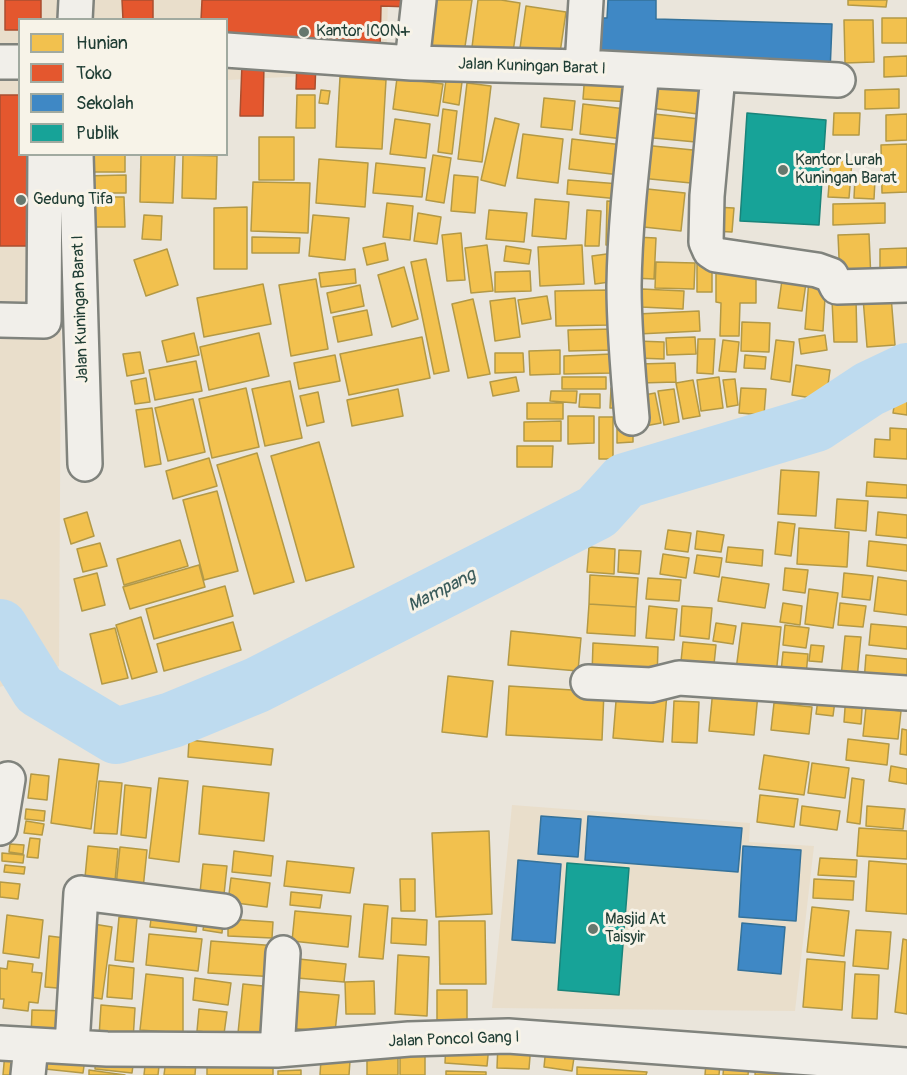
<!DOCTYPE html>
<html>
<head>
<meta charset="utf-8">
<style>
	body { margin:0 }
	#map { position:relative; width:907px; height:1075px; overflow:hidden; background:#eae5db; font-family:Pangolin,sans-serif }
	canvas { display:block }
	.legend { position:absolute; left:18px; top:18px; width:210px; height:138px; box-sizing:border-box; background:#f7f3e8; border:2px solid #a1aaa0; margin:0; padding:8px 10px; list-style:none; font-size:18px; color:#1f3d34 }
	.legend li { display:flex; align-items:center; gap:12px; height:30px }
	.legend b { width:30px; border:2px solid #a1aaa0 }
</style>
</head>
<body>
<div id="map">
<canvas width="907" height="1075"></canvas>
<ul class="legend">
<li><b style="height:16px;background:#f2c14e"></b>Hunian</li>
<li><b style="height:16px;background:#e4572e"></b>Toko</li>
<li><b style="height:16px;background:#3f88c5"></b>Sekolah</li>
<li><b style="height:16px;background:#17a398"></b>Publik</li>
</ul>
</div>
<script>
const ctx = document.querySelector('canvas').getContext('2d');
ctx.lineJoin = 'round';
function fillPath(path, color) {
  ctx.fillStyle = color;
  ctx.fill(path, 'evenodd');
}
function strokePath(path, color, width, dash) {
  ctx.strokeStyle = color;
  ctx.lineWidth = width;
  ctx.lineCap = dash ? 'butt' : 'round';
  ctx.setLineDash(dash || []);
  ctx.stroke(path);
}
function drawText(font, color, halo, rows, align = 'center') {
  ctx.font = font + ' Pangolin,sans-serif';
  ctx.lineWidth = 6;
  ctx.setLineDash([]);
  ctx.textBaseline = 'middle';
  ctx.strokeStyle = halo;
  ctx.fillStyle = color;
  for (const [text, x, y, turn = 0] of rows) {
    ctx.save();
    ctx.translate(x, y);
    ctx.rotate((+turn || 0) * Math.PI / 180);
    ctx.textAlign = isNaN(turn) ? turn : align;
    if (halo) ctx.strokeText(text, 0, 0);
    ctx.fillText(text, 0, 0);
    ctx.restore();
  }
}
fillPath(new Path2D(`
	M 0,0 L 388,0 L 386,72 L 227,80 L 226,20 L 20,20 L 20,154 L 62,155 L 59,666 L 0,687 Z
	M 512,805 L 750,823 L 749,842 L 814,846 L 795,1011 L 492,1008 Z`), '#e9decb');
const homes = new Path2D(`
	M 425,0 L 472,0 L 463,60 L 416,53 Z
	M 478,0 L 501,0 L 520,3 L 513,52 L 472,47 Z
	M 848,0 L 887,0 L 886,7 L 848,5 Z
	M 526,6 L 566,12 L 560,53 L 520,48 Z
	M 882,18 L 907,18 L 907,43 L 882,43 Z
	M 844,20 L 873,20 L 874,62 L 845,63 Z
	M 907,56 L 907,76 L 884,77 L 884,57 Z
	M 585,73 L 631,77 L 630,102 L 583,99 Z
	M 340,77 L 386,80 L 382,149 L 336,147 Z
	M 397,78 L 443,84 L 438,116 L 393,109 Z
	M 656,78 L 702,85 L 698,114 L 651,108 Z
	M 446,80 L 462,82 L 459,105 L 443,102 Z
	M 467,83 L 491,86 L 482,162 L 458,159 Z
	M 899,89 L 899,108 L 865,109 L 865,90 Z
	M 321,90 L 330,91 L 328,104 L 319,103 Z
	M 297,95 L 315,95 L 315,128 L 296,128 Z
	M 544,98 L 575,101 L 572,130 L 541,127 Z
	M 583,104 L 626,109 L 623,139 L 580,134 Z
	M 443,109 L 457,111 L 452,154 L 438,152 Z
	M 645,113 L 709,120 L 706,143 L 643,137 Z
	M 834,113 L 860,113 L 859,135 L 833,135 Z
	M 907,114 L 907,140 L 886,141 L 886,115 Z
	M 495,118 L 519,124 L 505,186 L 481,180 Z
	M 395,119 L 430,124 L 426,158 L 390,154 Z
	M 523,134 L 563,139 L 558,183 L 517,178 Z
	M 259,137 L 294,137 L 294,180 L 259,180 Z
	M 572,139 L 623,145 L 620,175 L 569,169 Z
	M 907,144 L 907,192 L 882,193 L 881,145 Z
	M 643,145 L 693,150 L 691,183 L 640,178 Z
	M 84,154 L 125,154 L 125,172 L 85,172 Z
	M 141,154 L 175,154 L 173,203 L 140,202 Z
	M 183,155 L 217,156 L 216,199 L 182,198 Z
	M 433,155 L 451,158 L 444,203 L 426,200 Z
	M 319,159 L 368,163 L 365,207 L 316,203 Z
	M 831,160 L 852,161 L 849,198 L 828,197 Z
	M 376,163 L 425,168 L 422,197 L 373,193 Z
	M 126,175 L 126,193 L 84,193 L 84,176 Z
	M 454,175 L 478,177 L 475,213 L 451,211 Z
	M 855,178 L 875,180 L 874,199 L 854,198 Z
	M 568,180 L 620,184 L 619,199 L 567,194 Z
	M 253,182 L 310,183 L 308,233 L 251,231 Z
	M 638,188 L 685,193 L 681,231 L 634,226 Z
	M 91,197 L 124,197 L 125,227 L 92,227 Z
	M 535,199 L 569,202 L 566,239 L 532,236 Z
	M 607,201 L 624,202 L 623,246 L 606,245 Z
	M 387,203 L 413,206 L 410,240 L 383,237 Z
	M 885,203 L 885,223 L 833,225 L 833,204 Z
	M 247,207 L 247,269 L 214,269 L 214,208 Z
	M 714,207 L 734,208 L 732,232 L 713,231 Z
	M 489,210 L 527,213 L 524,242 L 486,239 Z
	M 587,210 L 601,211 L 599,246 L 585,246 Z
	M 418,213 L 441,217 L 437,244 L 414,241 Z
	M 144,215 L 162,216 L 161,240 L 142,239 Z
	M 313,215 L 349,218 L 345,260 L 309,256 Z
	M 461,233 L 465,280 L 447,281 L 442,235 Z
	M 869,234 L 871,280 L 840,281 L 838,235 Z
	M 252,237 L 300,238 L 299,253 L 252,253 Z
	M 635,237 L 656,238 L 654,279 L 633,278 Z
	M 385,243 L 388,260 L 367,265 L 363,248 Z
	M 487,245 L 493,291 L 471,293 L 465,248 Z
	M 582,245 L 584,284 L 540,286 L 538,247 Z
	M 506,246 L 531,250 L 529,264 L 504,261 Z
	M 907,248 L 907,276 L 880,277 L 880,249 Z
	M 167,249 L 178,285 L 146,296 L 134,260 Z
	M 614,253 L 617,281 L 595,284 L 592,256 Z
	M 712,257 L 712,292 L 697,292 L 697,258 Z
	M 426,259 L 449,371 L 434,374 L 411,262 Z
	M 656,262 L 695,263 L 694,289 L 655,288 Z
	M 404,267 L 418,319 L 392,327 L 378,275 Z
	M 355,269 L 356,283 L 321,287 L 319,273 Z
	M 716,269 L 756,270 L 756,303 L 740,303 L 739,336 L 720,336 L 721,303 L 716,302 Z
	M 530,271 L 531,291 L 495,292 L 495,272 Z
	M 316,279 L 328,349 L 291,356 L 279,285 Z
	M 809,279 L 826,281 L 823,331 L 805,329 Z
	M 782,280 L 806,283 L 802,311 L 778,308 Z
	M 263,284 L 271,324 L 204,337 L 197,298 Z
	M 360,285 L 364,306 L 331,313 L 327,293 Z
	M 642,289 L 684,291 L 683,309 L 641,307 Z
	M 610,290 L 610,325 L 556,326 L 555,291 Z
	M 547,296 L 551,319 L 522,324 L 518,300 Z
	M 891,296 L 895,345 L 867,347 L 863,298 Z
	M 515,298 L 520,337 L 495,341 L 490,301 Z
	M 473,299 L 490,374 L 468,378 L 452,304 Z
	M 856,299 L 857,342 L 834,342 L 832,300 Z
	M 367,310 L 372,335 L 338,342 L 333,317 Z
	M 699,311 L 700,331 L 638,334 L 637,314 Z
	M 742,322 L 770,323 L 769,352 L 741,351 Z
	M 615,329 L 615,350 L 569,351 L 568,330 Z
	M 194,333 L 199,355 L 167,362 L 162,341 Z
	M 259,333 L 269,376 L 209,390 L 200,347 Z
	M 825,335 L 827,350 L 801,354 L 799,339 Z
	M 422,337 L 430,378 L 349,395 L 340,354 Z
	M 695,337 L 696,354 L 667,355 L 666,338 Z
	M 698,339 L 715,339 L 713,374 L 697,373 Z
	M 723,340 L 739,342 L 736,372 L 719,371 Z
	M 776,340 L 794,342 L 790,382 L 771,379 Z
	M 637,341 L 664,342 L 664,359 L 636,358 Z
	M 560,350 L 560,374 L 530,375 L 529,351 Z
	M 140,352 L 144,373 L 127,376 L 123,354 Z
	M 495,353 L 523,353 L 524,372 L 495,373 Z
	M 612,354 L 612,373 L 564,374 L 564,356 Z
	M 335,355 L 340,381 L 299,389 L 294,363 Z
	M 745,355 L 766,357 L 765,369 L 744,368 Z
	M 196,361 L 202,391 L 155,400 L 149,370 Z
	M 675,363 L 676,382 L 640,383 L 639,364 Z
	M 796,365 L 830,370 L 826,400 L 792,395 Z
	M 516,377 L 519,391 L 493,396 L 490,382 Z
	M 562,377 L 606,377 L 606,389 L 562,389 Z
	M 719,377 L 723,408 L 701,411 L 697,380 Z
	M 146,378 L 150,402 L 135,404 L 131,381 Z
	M 735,379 L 738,405 L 727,407 L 723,380 Z
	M 693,380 L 700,416 L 683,419 L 676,383 Z
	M 290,381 L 302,438 L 265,446 L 252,389 Z
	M 246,388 L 259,447 L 212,458 L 199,399 Z
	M 611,388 L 628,388 L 627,408 L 610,408 Z
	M 741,388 L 766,389 L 764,415 L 739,413 Z
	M 398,389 L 403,416 L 352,426 L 347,400 Z
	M 674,389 L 679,422 L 664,425 L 658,391 Z
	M 551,391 L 577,391 L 576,403 L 550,401 Z
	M 318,392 L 324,422 L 307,426 L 300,396 Z
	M 655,393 L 661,423 L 645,426 L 639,396 Z
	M 896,393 L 907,394 L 907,415 L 893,413 Z
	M 580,394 L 600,394 L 600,408 L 579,407 Z
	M 193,399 L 205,452 L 168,461 L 155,408 Z
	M 527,403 L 563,403 L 563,419 L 527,419 Z
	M 152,408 L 161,464 L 145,467 L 136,410 Z
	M 568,416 L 594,416 L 594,443 L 568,444 Z
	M 599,417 L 613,417 L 613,459 L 599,459 Z
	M 561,421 L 561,441 L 524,441 L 524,422 Z
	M 633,425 L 633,442 L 617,443 L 617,426 Z
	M 890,428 L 907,429 L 907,459 L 874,457 L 875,439 L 890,440 Z
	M 319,442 L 354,567 L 306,581 L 271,456 Z
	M 517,446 L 553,446 L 552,467 L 517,467 Z
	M 257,453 L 294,582 L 254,594 L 217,465 Z
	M 209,458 L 217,486 L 173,499 L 166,471 Z
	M 781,470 L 819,472 L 816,516 L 778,514 Z
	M 867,482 L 907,485 L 907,498 L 866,496 Z
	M 217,491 L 238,571 L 204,580 L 183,500 Z
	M 837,499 L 868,501 L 866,531 L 835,528 Z
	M 87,512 L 94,536 L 71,544 L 64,519 Z
	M 878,512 L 907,515 L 907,538 L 876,535 Z
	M 778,522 L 795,524 L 791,556 L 775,554 Z
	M 799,528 L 849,532 L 847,567 L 797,564 Z
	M 668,530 L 691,533 L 688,552 L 665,549 Z
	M 697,531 L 724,535 L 721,552 L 695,549 Z
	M 180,540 L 188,566 L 124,585 L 117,559 Z
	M 869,541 L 907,545 L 907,571 L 867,566 Z
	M 100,543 L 107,566 L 83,572 L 77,549 Z
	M 589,547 L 615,549 L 614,574 L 587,572 Z
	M 728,547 L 763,550 L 762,566 L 726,562 Z
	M 619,550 L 641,551 L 639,574 L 618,572 Z
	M 663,554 L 689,558 L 686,578 L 660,574 Z
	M 697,555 L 722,558 L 719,577 L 694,573 Z
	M 199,565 L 205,587 L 130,609 L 123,587 Z
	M 785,568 L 808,570 L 805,593 L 783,590 Z
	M 97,573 L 105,605 L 82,611 L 74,579 Z
	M 844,573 L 873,576 L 870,600 L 842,597 Z
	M 590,575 L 638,578 L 636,607 L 589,604 Z
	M 722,577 L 769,584 L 765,608 L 718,601 Z
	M 878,577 L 907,581 L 907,615 L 874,611 Z
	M 648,578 L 681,580 L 679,601 L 646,599 Z
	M 225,586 L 233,616 L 154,639 L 146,609 Z
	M 809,589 L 838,593 L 833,628 L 805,624 Z
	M 783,603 L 802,606 L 800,625 L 780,622 Z
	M 840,603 L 866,606 L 863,627 L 838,625 Z
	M 589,604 L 636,607 L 635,636 L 587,633 Z
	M 649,606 L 677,609 L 674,640 L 646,638 Z
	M 682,606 L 712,608 L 709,639 L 680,636 Z
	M 141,617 L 157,672 L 132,679 L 116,625 Z
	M 233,622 L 241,650 L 164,671 L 157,644 Z
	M 716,623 L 736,626 L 733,644 L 713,641 Z
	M 742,623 L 781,627 L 776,675 L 736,670 Z
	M 871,624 L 907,627 L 907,649 L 869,645 Z
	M 785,625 L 809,628 L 806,648 L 783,645 Z
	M 115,628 L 128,678 L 102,684 L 90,634 Z
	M 511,631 L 581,638 L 578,671 L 508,665 Z
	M 845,636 L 861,637 L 857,679 L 841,677 Z
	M 683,642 L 716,645 L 713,674 L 680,671 Z
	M 593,643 L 658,647 L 657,679 L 592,675 Z
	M 811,645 L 824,646 L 822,662 L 809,661 Z
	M 783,652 L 808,654 L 806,675 L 781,672 Z
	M 866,655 L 907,659 L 907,686 L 864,682 Z
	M 448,676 L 493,681 L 487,737 L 442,732 Z
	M 509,686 L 604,692 L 602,740 L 506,735 Z
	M 617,689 L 667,693 L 663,742 L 613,738 Z
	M 713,689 L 758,694 L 754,735 L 709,731 Z
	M 819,692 L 836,693 L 833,716 L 816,714 Z
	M 846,694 L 863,695 L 861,724 L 844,722 Z
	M 674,701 L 699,702 L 697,743 L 672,742 Z
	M 774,703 L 812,707 L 809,734 L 771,730 Z
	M 866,707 L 901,711 L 898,739 L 863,736 Z
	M 902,729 L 907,730 L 907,755 L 900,754 Z
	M 848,739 L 889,744 L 887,765 L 846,760 Z
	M 189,740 L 273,749 L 271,765 L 188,757 Z
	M 764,755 L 809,762 L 804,795 L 759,789 Z
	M 59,759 L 99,764 L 91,829 L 51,823 Z
	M 812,763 L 849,768 L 845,798 L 808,793 Z
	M 891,766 L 907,769 L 907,784 L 889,781 Z
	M 31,774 L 49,776 L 47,800 L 28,798 Z
	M 159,778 L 188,781 L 179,862 L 149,858 Z
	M 852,778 L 864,780 L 860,824 L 847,822 Z
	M 99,781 L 122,783 L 117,834 L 94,833 Z
	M 125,785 L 151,788 L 146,838 L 121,835 Z
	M 203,786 L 269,793 L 264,841 L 199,834 Z
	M 760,795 L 798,799 L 794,827 L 757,822 Z
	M 802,806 L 840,811 L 837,830 L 800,825 Z
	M 867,806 L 905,809 L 903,829 L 866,826 Z
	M 26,809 L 45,811 L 44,821 L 25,819 Z
	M 26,821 L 44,824 L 42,835 L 24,833 Z
	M 859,828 L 907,831 L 907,859 L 857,856 Z
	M 489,831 L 492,914 L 436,917 L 432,833 Z
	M 30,838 L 40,839 L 38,858 L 27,857 Z
	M 10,844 L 24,845 L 23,854 L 9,852 Z
	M 88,846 L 118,849 L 114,891 L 84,888 Z
	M 120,847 L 147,850 L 143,889 L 116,886 Z
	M 234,851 L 273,856 L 271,876 L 232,872 Z
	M 2,853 L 24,855 L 23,863 L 2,861 Z
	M 820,858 L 857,860 L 856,877 L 818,875 Z
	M 287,861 L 354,868 L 350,893 L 284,886 Z
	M 869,861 L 907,864 L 907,914 L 866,911 Z
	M 203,864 L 227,866 L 223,904 L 199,902 Z
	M 5,865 L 25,867 L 24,874 L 4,872 Z
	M 231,878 L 270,883 L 267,907 L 228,902 Z
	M 400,879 L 415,879 L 415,911 L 401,911 Z
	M 814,879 L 854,881 L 853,900 L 813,898 Z
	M 0,882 L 20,884 L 18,899 L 0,897 Z
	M 291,892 L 322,895 L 320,908 L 290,905 Z
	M 153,903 L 199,908 L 196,932 L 150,927 Z
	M 364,904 L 388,906 L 383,959 L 359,957 Z
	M 812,907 L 849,911 L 844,956 L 807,952 Z
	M 295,911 L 351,916 L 348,947 L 292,941 Z
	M 7,915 L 43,920 L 39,958 L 3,953 Z
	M 119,917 L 137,918 L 133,962 L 115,960 Z
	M 205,918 L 223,921 L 222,933 L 203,930 Z
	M 392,918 L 427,920 L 426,945 L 391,943 Z
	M 228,919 L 273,922 L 272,938 L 228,936 Z
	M 439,921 L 485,921 L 486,984 L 440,984 Z
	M 87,923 L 112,927 L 102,999 L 77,995 Z
	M 856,930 L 891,932 L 888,969 L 853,966 Z
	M 149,934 L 202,939 L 198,971 L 146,965 Z
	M 49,936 L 73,939 L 69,989 L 45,987 Z
	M 903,939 L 907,940 L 907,1014 L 895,1012 Z
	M 211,941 L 278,946 L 277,977 L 208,973 Z
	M 398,955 L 429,957 L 427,1016 L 395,1014 Z
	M 299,959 L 346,964 L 344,982 L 297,978 Z
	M 807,959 L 845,962 L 842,1010 L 803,1007 Z
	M 8,961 L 33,964 L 32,972 L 42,973 L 38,1003 L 29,1002 L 28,1011 L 3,1008 L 4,999 L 0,999 L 0,968 L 7,969 Z
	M 109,965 L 134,968 L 132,999 L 107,997 Z
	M 146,974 L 183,978 L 183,1033 L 140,1030 Z
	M 855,974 L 879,975 L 877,1019 L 852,1018 Z
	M 195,978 L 231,983 L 228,1005 L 193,1000 Z
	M 374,981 L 375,1014 L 346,1014 L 345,982 Z
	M 243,984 L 273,987 L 267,1036 L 238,1033 Z
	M 437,990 L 467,990 L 467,1020 L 437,1020 Z
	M 291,991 L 339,995 L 335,1032 L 288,1028 Z
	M 101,1005 L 135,1008 L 133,1040 L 99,1037 Z
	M 199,1009 L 227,1012 L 224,1034 L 197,1031 Z
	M 32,1010 L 70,1011 L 69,1040 L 31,1038 Z
	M 446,1042 L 489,1045 L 487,1066 L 445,1063 Z
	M 498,1042 L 531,1044 L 529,1069 L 497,1068 Z
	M 546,1047 L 575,1051 L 572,1071 L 544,1067 Z
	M 47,1048 L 86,1052 L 83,1073 L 45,1069 Z
	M 367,1050 L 398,1050 L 398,1075 L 367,1075 Z
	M 707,1051 L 721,1053 L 719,1075 L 705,1075 Z
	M 5,1052 L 27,1054 L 25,1075 L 3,1075 Z
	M 725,1053 L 750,1055 L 748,1075 L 723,1075 Z
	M 96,1054 L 134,1058 L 132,1073 L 95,1069 Z
	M 400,1055 L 425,1055 L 425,1075 L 400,1075 Z
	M 146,1056 L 160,1057 L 158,1075 L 144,1075 Z
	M 166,1059 L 196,1062 L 195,1075 L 164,1075 Z
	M 321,1059 L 350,1061 L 349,1075 L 320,1075 Z
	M 756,1059 L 782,1062 L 781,1075 L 755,1075 Z
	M 207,1062 L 273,1063 L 273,1075 L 207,1075 Z
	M 577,1067 L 647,1072 L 646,1075 L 577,1075 Z
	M 89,1070 L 125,1075 L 89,1075 Z
	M 301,1070 L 301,1075 L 278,1075 L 278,1071 Z
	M 446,1071 L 486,1072 L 486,1075 L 446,1075 Z`);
fillPath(homes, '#f2c14e');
strokePath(homes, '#b39946', 1.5);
const shops = new Path2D(`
	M 5,0 L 41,0 L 41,20 L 20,20 L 20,30 L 5,30 Z
	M 122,0 L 153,0 L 153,20 L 123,20 Z
	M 202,0 L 411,0 L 411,7 L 381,6 L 380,50 L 226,45 L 226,20 L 201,20 Z
	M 297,60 L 316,61 L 315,89 L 296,89 Z
	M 242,63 L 264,64 L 263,116 L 240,116 Z
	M 0,95 L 20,95 L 20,154 L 41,154 L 42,246 L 0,246 Z`);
fillPath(shops, '#e4572e');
strokePath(shops, '#a94f30', 1.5);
const schools = new Path2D(`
	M 608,0 L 656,0 L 656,19 L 832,24 L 830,72 L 589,65 L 590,18 L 607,18 Z
	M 541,816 L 581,819 L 578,857 L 538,854 Z
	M 588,816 L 742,828 L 738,872 L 585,860 Z
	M 743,846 L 801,850 L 796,921 L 739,917 Z
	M 518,860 L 561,864 L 555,943 L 512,940 Z
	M 742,923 L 785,927 L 781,974 L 738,970 Z`);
fillPath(schools, '#3f88c5');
strokePath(schools, '#35729a', 1.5);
const public = new Path2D(`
	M 747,113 L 826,120 L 819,225 L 740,221 Z
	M 567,863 L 629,868 L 619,995 L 558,990 Z`);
fillPath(public, '#17a398');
strokePath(public, '#19847a', 1.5);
strokePath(new Path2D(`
	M 0,627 L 39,690 L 116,736 L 172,720 L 257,685 L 597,512 L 625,481 L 816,424 L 869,389 L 907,371`), '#bedbef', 56);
const minor = new Path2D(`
	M 75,20 L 76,0
	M 226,50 L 412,63 L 582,67 L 838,80
	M 0,62 L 20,62
	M 412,63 L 419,0
	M 582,67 L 586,0
	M 718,75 L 707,196 L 706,242 L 710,251 L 716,255 L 817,270 L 831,275 L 837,287 L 907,285
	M 76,154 L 85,464
	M 0,320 L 44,321 L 45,154
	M 632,418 C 628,374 624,330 624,286 C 625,214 635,142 642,71
	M 588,682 L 651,685 L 679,678 L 907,693
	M 0,828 L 8,779
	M 0,1043 L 107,1049 L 277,1050 L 409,1039 L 508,1036 L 907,1065
	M 72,1046 L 81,893 L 224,911
	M 277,1050 L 283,953
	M 28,1075 L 31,1046`);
strokePath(minor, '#80837d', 38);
strokePath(minor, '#f1efea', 33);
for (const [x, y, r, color] of [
	[304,32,6,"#66786e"],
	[783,170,6,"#66786e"],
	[21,200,6,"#66786e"],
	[593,929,6,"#66786e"]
]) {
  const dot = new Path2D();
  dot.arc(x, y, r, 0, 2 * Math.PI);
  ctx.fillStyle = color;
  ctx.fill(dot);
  strokePath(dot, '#f7f3e8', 2);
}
drawText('16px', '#1f3d34', '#f7f3e8', [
	["Kantor ICON+",316,32],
	["Kantor Lurah",795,161],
	["Kuningan Barat",795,179],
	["Gedung Tifa",33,200],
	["Masjid At",605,920],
	["Taisyir",605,938]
], 'left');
drawText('16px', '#1f3d34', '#f7f3e8', [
	["Jalan Kuningan Barat I",532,67,2],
	["Jalan Kuningan Barat I",81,309,-92],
	["Jalan Poncol Gang I",454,1040,-2]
]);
drawText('italic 18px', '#3b5c5b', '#f7f3e8', [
	["Mampang",442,591,-27]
]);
</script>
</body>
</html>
